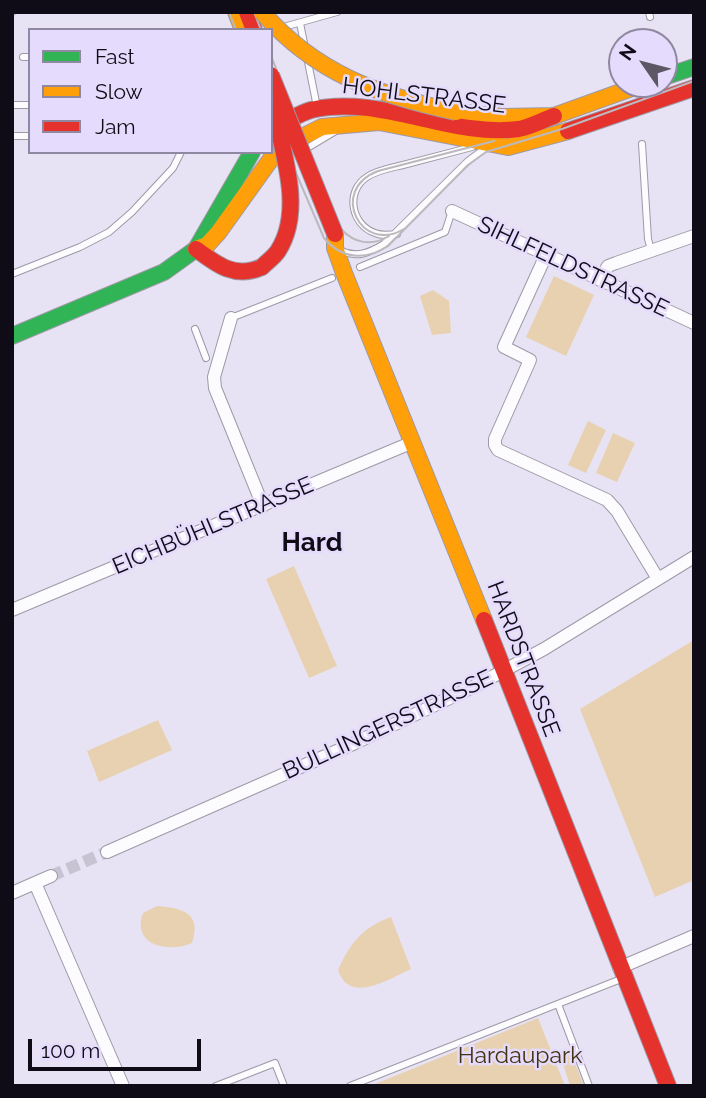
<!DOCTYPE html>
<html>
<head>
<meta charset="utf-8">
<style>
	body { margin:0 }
	#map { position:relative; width:706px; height:1098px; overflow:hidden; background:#e8e3f4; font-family:Raleway,sans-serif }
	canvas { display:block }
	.frame { position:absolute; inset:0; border:14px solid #100c17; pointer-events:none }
	.legend { position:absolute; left:28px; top:28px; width:245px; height:126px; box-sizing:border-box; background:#e5dbfc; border:2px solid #9088a0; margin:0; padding:9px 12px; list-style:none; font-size:21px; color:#100c17 }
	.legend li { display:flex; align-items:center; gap:14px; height:35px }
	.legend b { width:35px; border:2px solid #9088a0 }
	.north { position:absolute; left:608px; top:28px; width:70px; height:70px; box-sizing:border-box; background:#e5dbfc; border:2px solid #9088a0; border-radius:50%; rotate:305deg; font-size:19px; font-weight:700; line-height:28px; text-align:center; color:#100c17 }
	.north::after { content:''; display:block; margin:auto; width:24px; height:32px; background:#5c5764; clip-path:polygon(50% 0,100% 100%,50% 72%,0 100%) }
	.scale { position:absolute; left:28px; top:1039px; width:173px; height:32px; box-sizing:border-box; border:4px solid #100c17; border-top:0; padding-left:9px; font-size:21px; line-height:24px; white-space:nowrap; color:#100c17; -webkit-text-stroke:5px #e5dbfc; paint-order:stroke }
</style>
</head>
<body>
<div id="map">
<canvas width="706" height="1098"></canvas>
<div class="frame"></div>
<ul class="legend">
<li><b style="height:9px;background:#30b455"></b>Fast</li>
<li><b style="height:9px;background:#ff9f0a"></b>Slow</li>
<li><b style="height:9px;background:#e5322d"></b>Jam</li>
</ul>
<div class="north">N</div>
<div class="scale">100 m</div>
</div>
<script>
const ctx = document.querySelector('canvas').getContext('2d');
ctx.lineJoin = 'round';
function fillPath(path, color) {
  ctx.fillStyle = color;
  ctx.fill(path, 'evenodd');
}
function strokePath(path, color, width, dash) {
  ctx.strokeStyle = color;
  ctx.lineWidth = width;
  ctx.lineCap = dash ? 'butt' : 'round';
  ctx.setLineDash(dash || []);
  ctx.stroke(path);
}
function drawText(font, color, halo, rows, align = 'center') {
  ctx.font = font + ' Raleway,sans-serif';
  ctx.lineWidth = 5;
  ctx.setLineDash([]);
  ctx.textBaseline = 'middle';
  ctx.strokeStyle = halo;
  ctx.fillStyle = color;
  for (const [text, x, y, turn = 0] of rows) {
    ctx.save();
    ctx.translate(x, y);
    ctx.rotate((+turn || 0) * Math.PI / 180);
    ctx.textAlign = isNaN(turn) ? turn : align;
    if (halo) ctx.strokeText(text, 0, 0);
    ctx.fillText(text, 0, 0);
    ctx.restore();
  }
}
fillPath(new Path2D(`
	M 554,276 L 594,295 L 566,356 L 526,337 Z
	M 433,290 L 449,301 L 451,333 L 432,335 L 420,296 Z
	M 588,421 L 606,430 L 586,473 L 568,465 Z
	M 613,433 L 635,443 L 617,482 L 596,473 Z
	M 294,566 L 337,666 L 309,678 L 266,579 Z
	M 694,640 L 694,880 L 655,897 L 580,709 Z
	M 158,720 L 172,750 L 99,782 L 87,751 Z
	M 157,906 C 183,908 202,913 192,943 C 169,953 131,946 143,913 Z
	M 391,917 L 411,969 C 389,979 349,1005 338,970 C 350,943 363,927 391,917 Z
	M 538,1018 L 565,1086 L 370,1086 Z
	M 571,1052 L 571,1053 L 584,1086 L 570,1086 L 561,1057 Z`), '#e7d1b1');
strokePath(new Path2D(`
	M 51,876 L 107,852`), '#c8c3d3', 12, [12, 6]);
const lane = new Path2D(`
	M 649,12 L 650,17
	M 300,23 L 305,48
	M 280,28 L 337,12
	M 23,57 L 30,57
	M 308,62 L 317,107
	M 12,105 L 30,105
	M 12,136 L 30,136
	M 642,144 L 648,239 L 651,250
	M 304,150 L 334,132
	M 397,234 C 389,235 382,236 375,233 C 351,225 345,191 367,177 C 377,170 391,168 403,165 C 426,159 449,153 472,147
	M 341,251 C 357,258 369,253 384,244 L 468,161 L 487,147
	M 360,267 L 445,232 L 452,211
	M 12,274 L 80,247 L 109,232 L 132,212 L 173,168 L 181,152
	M 231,318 L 332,278
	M 195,329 L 206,358
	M 558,1004 L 589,1086
	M 216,1086 L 275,1063 L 284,1086
	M 350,1086 L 621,979`);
const street = new Path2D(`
	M 452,211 L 694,323
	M 546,255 L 504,347 L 530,360 L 495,439 L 495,445 L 498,450 L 607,500 L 617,511 L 658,579
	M 600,280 L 608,266 L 616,263 L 694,236
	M 231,318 L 214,377 L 215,388 L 263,506
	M 12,610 L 413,442
	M 107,852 L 355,743 L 477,685 L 544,649 L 694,557
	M 35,883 L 123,1086
	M 12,893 L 51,876
	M 619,968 L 694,936`);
const fast = new Path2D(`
	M 664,77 L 694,67
	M 12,336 L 164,272 L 196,249 L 252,152`);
const slow = new Path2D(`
	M 236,12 L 243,30
	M 456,112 L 502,117 L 554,116 L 643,84
	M 335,234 L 335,248 L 344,273 L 484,620
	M 196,249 L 207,245 L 218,233 L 271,159 L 300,138 L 322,127 L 379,122 L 508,147 L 568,131`);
const jam = new Path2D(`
	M 247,12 L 254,30
	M 277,126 C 288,121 300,113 311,110 C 381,94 448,138 519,129 C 530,127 543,120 554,116
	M 568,131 L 694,88
	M 196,249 C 217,265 235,279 262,267
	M 484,620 L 668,1086`);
strokePath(lane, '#9d99a6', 8);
strokePath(street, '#9d99a6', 14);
strokePath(fast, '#9d99a6', 18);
strokePath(slow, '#9d99a6', 18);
strokePath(jam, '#9d99a6', 18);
strokePath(lane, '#fcfbfd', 6);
strokePath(street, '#fcfbfd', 12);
strokePath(fast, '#30b455', 16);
strokePath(slow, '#ff9f0a', 16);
strokePath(jam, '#e5322d', 16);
strokePath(new Path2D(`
	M 229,12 L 236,30
	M 254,12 L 261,30
	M 271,56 L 341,229 C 354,243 371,247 389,236
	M 271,115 L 324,238 C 341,259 366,261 388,246 L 468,165 L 486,152 L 562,129 L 694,81
	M 404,229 C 361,255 328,190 378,171 L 494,141`), '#bbb9be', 2);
strokePath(new Path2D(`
	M 12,15 L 16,12`), '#bbb9be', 3.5, [12, 12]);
const slowBridge = new Path2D(`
	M 262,12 C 316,74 378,95 456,112`);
const jamBridge = new Path2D(`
	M 271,75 L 335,234
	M 262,267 C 267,262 274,257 278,251 C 304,211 283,153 274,110`);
strokePath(slowBridge, '#9d99a6', 18, []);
strokePath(jamBridge, '#9d99a6', 18, []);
strokePath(slowBridge, '#ff9f0a', 16);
strokePath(jamBridge, '#e5322d', 16);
drawText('23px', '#100c17', '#e5dbfc', [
	["HOHLSTRASSE",424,96,7],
	["SIHLFELDSTRASSE",573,267,25],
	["EICHBÜHLSTRASSE",213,526,-23],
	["HARDSTRASSE",523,659,69],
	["BULLINGERSTRASSE",388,725,-25]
]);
drawText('23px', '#43320e', '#e5dbfc', [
	["Hardaupark",520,1056]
]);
drawText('bold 26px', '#100c17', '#e5dbfc', [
	["Hard",312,543]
]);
</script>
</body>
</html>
